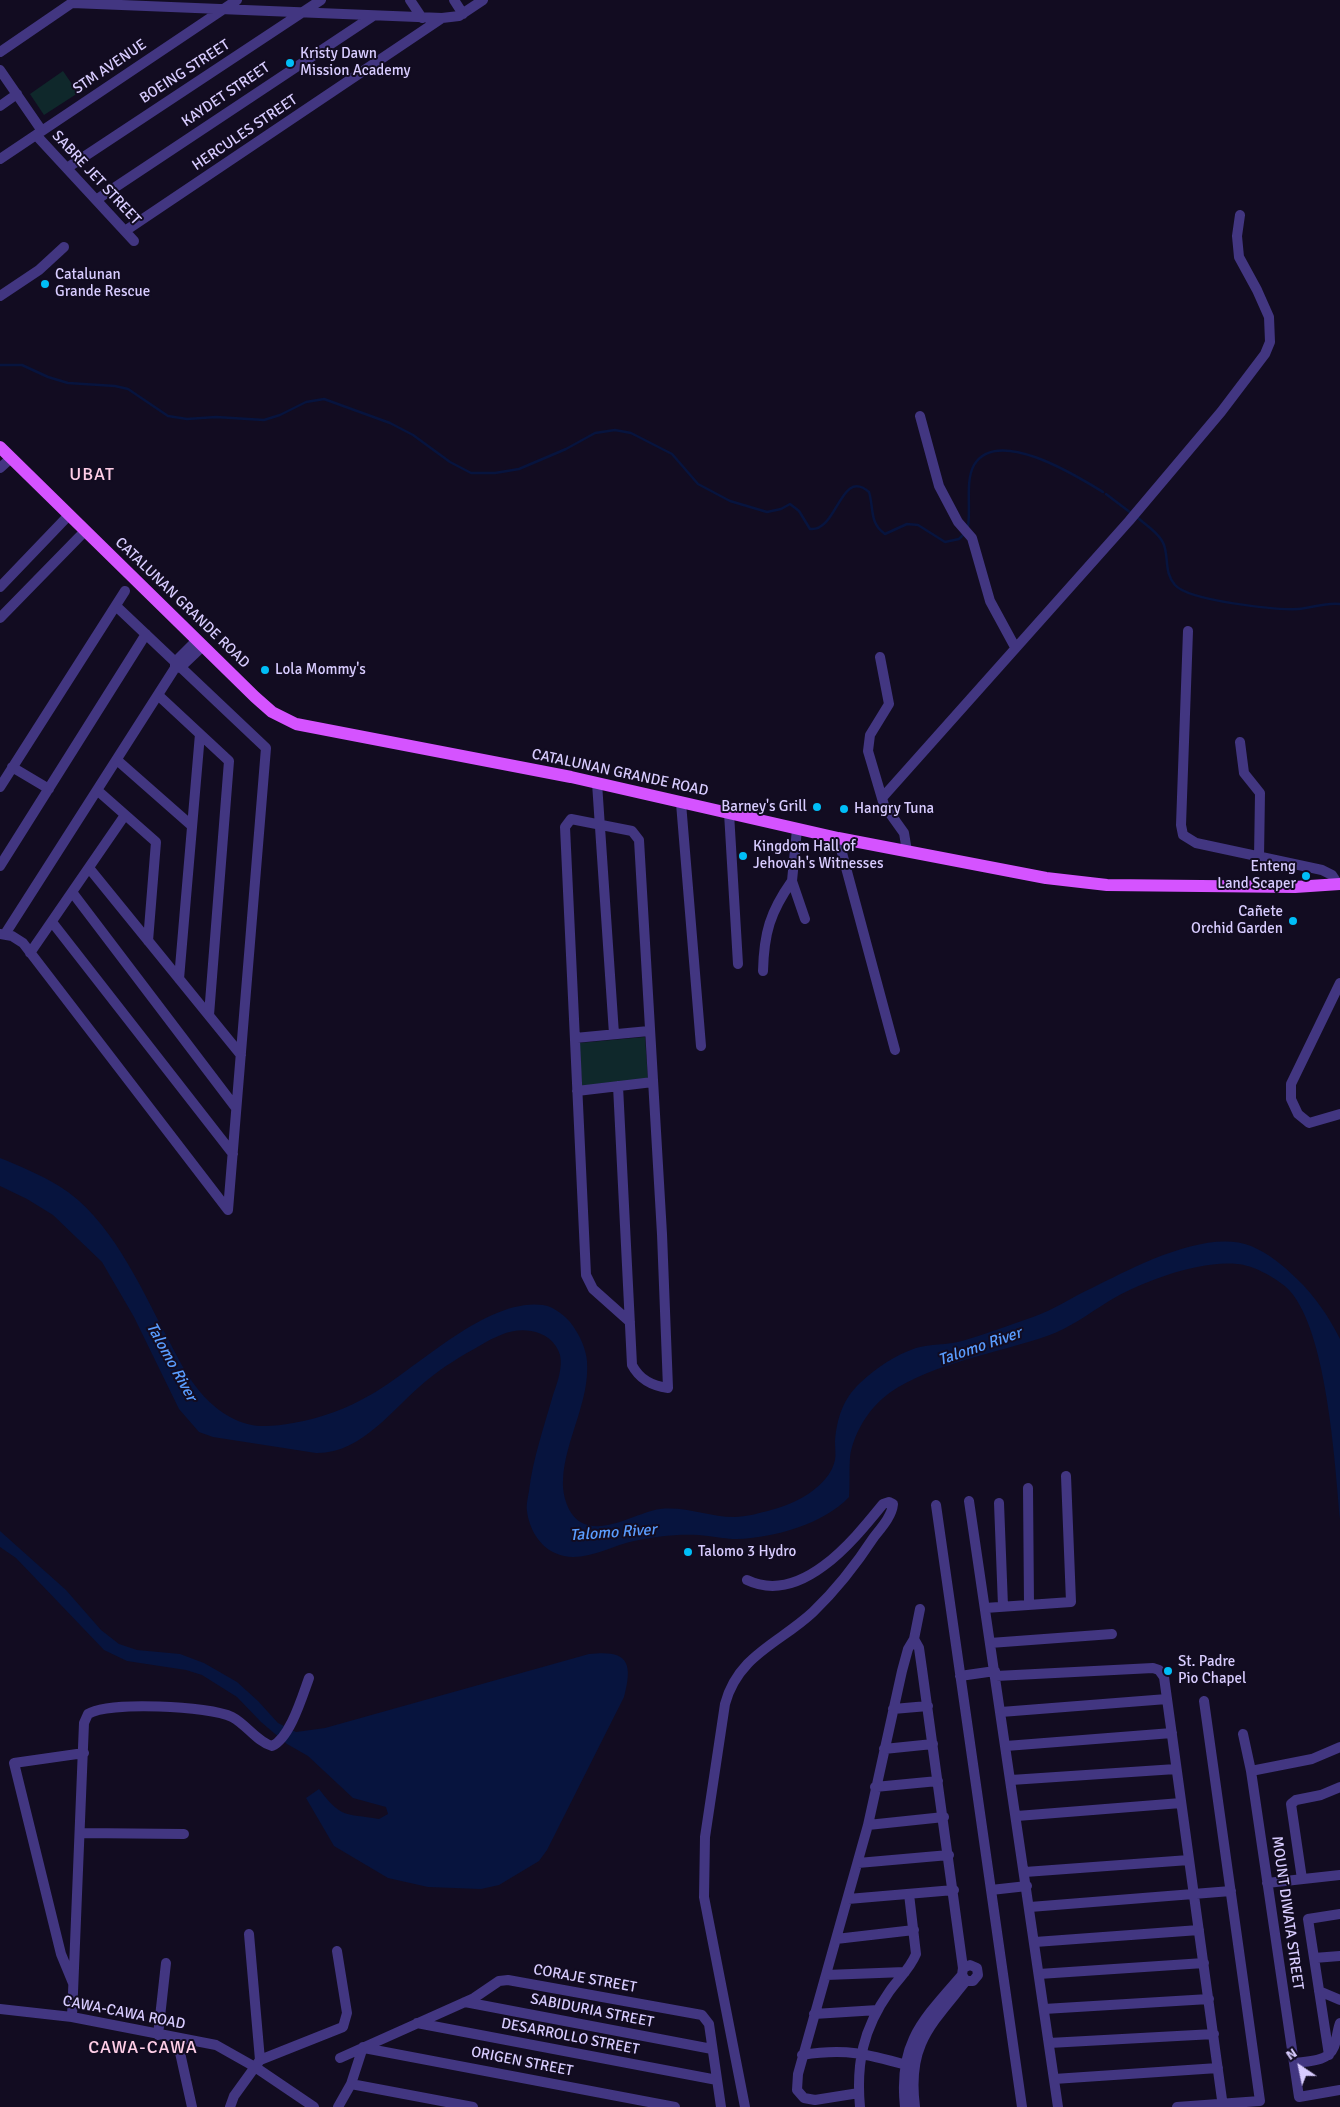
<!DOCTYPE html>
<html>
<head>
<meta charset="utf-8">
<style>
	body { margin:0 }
	#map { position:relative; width:1340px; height:2107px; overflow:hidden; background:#120c21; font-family:Signika,sans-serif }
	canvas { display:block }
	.north { position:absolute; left:1275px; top:2042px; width:50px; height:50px; -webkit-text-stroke:4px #120c21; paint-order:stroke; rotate:326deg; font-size:14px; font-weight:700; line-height:20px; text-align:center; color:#d8ccff }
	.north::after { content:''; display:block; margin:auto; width:18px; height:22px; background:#d8ccff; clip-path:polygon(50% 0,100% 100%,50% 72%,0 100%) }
</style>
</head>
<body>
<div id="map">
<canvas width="1340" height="2107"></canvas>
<div class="north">N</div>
</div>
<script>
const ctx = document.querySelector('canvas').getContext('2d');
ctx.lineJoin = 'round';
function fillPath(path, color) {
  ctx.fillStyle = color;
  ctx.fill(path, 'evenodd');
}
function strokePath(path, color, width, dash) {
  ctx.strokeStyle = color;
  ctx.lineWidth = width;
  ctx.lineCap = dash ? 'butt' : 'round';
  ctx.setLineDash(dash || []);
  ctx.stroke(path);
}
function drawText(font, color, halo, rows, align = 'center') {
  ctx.font = font + ' Signika,sans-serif';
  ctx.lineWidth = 4;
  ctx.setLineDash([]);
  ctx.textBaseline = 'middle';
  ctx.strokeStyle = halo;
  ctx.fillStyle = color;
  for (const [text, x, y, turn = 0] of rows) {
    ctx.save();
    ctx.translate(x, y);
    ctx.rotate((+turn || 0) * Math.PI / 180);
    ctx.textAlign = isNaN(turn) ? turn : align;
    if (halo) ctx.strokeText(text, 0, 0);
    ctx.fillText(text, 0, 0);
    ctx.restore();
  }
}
fillPath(new Path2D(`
	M 63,71 L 78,93 L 44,115 L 30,94 Z
	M 645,1037 L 648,1079 L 582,1087 L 579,1043 Z`), '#0f282b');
fillPath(new Path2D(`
	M 0,1158 C 20,1166 41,1175 59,1186 C 110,1217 140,1286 167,1337 C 183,1368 198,1399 230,1417 C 251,1429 270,1427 293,1423 C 322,1418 346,1409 372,1394 C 417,1368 488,1297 543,1305 C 555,1307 567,1317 573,1326 C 580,1336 586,1349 587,1361 C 590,1402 565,1439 563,1480 C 562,1496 569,1521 588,1525 C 610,1531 639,1512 660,1509 C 686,1506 709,1517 734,1517 C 746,1517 760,1513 771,1510 C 795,1504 829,1487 835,1460 C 836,1454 835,1448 835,1441 C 837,1418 843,1399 860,1383 C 876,1368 895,1355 916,1348 C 930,1344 947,1345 962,1341 C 986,1334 1009,1325 1033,1317 C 1054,1310 1072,1297 1092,1288 C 1132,1268 1206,1228 1251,1246 C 1268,1253 1284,1266 1297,1279 C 1315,1296 1329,1317 1340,1339 L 1340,1519 C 1335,1465 1327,1324 1286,1287 C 1274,1277 1253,1265 1237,1264 C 1199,1260 1141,1282 1109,1301 C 1088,1314 1070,1328 1047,1336 C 998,1353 919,1366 882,1399 C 866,1413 853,1436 850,1457 C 849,1470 850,1484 849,1497 C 824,1524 773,1538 737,1539 C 726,1539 718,1537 708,1536 C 685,1533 657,1536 634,1541 C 610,1546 580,1565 555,1553 C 539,1546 529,1528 527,1511 C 526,1505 528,1497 529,1491 C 533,1458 544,1427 553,1395 C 557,1384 563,1367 560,1355 C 556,1341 544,1333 531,1331 C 512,1328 497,1336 481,1345 C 461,1356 443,1367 426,1381 C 393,1408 362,1454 316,1453 L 213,1437 L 199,1432 L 179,1409 L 134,1317 L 102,1262 L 53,1215 L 27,1199 L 0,1186 Z
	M 0,1531 L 66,1590 L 101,1630 L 119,1644 L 137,1650 L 180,1654 L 204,1663 L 237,1682 L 258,1701 L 278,1723 L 296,1732 L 325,1728 L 589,1654 C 626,1650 634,1660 624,1697 L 547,1850 L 539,1861 L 499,1885 L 481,1889 L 428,1887 L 388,1878 L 334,1846 L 306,1798 L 319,1789 C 342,1819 344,1813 379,1819 L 388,1814 L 386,1807 L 353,1798 L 308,1756 L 287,1744 L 261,1722 L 237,1697 L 202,1675 L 186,1670 L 127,1661 L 104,1650 L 16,1558 L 0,1547 Z`), '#07143e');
strokePath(new Path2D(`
	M 0,365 L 22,365 L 48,377 L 68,383 L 115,386 L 128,389 L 168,416 L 187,419 L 216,417 L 264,420 L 280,415 L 306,402 L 324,399 L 390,423 L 413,435 L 450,462 L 471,473 L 495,473 L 519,469 L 566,449 L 595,433 L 615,430 L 631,433 L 672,454 L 698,484 L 730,501 L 767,512 L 781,509 L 790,504 L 799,511 L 810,529 C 838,532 840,467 869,492 C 874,508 869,523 885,534 L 907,524 L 918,525 L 945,542 L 959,539 L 965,533
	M 1106,494 L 1131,513
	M 1138,518 C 1147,526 1160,534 1164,545 C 1169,560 1164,572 1175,585 C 1189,601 1276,610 1298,609 C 1313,608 1325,602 1340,604
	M 968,526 C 971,508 965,481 974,465 C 997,426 1077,476 1103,492`), '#07143e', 2.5);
strokePath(new Path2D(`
	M 410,0 L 422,18
	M 454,0 L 463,14
	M 72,3 L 442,18 L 459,16 L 483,0
	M 0,52 L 76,0
	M 0,70 L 42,131
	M 0,106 L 17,94
	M 36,135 L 134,241
	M 0,159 L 237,0
	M 67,168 L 321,0
	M 96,200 L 373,16
	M 125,231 L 442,18
	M 0,296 L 39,270 L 64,247
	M 920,416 L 939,486 L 958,522 L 972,538 L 990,601 L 1015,647
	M 0,468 L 11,458
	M 0,587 L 69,515
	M 116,606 L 266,748 L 228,1210
	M 0,618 L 85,531
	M 1188,631 L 1181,825 L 1183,835 L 1196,843 L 1322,870 L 1332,875 L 1338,884
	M 880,657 L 889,704 L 870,735 L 868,751 L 884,805 L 904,833 L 907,851
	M 176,668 L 181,667 L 203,646
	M 158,695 L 229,761 L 209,1015
	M 1240,742 L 1244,773 L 1260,793 L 1259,858
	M 117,760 L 192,826
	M 12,767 L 49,789
	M 597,783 L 614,1034
	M 0,787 L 125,591
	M 97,790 L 156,842 L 148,941
	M 882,798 L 1129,521 L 1221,412 L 1265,354 L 1270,342 L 1269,317 L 1257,290 L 1239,257 L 1237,236 L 1240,215
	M 681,803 L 701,1046
	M 729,813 L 738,964
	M 797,829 L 792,881 L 805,919
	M 838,838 L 895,1050
	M 0,866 L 146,634
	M 89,868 L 241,1055
	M 72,892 L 236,1108
	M 52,922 L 233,1154
	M 0,934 L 12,936 L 23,943 L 228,1210
	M 5,934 L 175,668 L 175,662 L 197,640
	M 30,953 L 125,815
	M 763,971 C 764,933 770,912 792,881
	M 179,979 L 200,734
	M 1340,983 L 1291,1084 L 1291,1099 L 1298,1114 L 1309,1123 L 1340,1114
	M 575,1038 L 649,1031
	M 618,1086 L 632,1365 C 640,1380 652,1386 668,1388 L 662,1234 L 639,840 L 632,831 L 571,819 L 565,827 L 586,1275 L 593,1289 L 630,1322
	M 577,1091 L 653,1082
	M 1028,1488 L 1029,1604
	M 969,1501 L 1058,2107
	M 999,1503 L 1003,1606
	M 936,1505 L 1022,2107
	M 985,1608 L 1071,1602 L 1066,1476
	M 914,1639 L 919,1648 L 922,1669 L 963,1968 L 962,1975 L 966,1981
	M 990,1643 L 1112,1634
	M 960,1676 L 995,1671
	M 996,1676 L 1153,1668 L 1159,1670 L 1164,1677 L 1223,2107
	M 893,1709 L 928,1706
	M 1001,1712 L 1167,1699
	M 1243,1734 L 1251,1771 L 1299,2097 L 1340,2090
	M 1006,1746 L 1172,1733
	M 884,1749 L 933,1744
	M 1251,1771 L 1312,1759 L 1340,1747
	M 1011,1780 L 1176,1769
	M 875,1787 L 938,1781
	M 1017,1816 L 1181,1803
	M 868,1825 L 944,1817
	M 81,1833 L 184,1834
	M 858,1863 L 949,1855
	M 1025,1872 L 1189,1860
	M 1302,1879 L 1291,1804 L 1296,1800 L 1321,1795 L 1340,1787
	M 1267,1883 L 1340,1875
	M 991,1890 L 1027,1886
	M 848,1899 L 954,1890
	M 1030,1907 L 1231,1891
	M 249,1934 L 260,2060
	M 836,1939 L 914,1930
	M 1035,1942 L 1199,1930
	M 1314,1958 L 1340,1956
	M 963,1968 L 970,1965 L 977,1968 L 978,1975 L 973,1981 L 966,1981
	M 1039,1974 L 1204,1963
	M 826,1975 L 905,1972
	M 73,1983 L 61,1954 L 14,1763 L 84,1753
	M 1319,1991 L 1340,2000
	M 465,2002 L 712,2049
	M 0,2009 L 72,2017 L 216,2045 L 255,2067 L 314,2107
	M 1044,2009 L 1209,1999
	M 814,2014 L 878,2010
	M 72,2017 L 84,1723 L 88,1714 C 107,1701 210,1706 232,1717 C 246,1724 257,1742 272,1746 C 290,1738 302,1697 309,1678
	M 417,2023 L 717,2080
	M 158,2035 L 166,1963
	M 177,2039 L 192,2107
	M 1049,2043 L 1214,2034
	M 364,2048 L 675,2107
	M 802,2055 C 847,2048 867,2054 910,2066
	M 1329,2055 L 1308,1919 L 1340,1914
	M 340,2058 L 474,1998 L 499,1981 L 508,1980 L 702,2015 L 709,2024 L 721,2107
	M 1294,2063 C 1308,2061 1328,2062 1334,2047 C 1337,2039 1337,2031 1340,2023
	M 1054,2079 L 1218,2068
	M 351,2084 L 473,2107
	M 859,2093 L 815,2100 L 804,2098 L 797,2090 L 798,2074 L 868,1825 L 902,1671 L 908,1649 L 914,1639 L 920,1609
	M 230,2107 L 234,2096 L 260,2060 L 343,2027 L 347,2013 L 337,1951
	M 338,2107 L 351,2084 L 363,2047
	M 745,2107 L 704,1897 L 705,1837 L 725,1704 C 738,1655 780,1643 813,1612 C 836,1590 857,1563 874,1537 C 881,1528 892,1516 893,1504 L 889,1502 L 883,1504 C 853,1541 801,1606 747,1580
	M 860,2107 C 856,2063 863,2029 889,1992 C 898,1979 910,1969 916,1954 L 909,1894
	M 905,2107 C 898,2043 922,2021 962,1975
	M 915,2107 C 907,2045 930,2026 966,1981
	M 1177,2107 L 1260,2101 L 1204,1701`), '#423681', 10);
strokePath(new Path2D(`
	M 0,447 L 255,697 L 272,712 L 296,724 L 571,777 L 838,838 L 1046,878 L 1107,885 L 1295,887 L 1340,884`), '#d553ff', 12);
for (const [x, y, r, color] of [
	[290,63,5,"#00bef7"],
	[45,284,5,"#00bef7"],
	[265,670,5,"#00bef7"],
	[817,807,5,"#00bef7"],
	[844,809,5,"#00bef7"],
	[743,856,5,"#00bef7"],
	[1306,876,5,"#00bef7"],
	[1293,921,5,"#00bef7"],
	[688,1552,5,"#00bef7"],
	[1168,1671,5,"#00bef7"]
]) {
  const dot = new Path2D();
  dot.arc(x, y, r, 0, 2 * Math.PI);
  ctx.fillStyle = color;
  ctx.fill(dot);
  strokePath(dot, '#120c21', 2);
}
drawText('15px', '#d8ccff', '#120c21', [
	["Kristy Dawn",300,54],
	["Mission Academy",300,71],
	["Catalunan",55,275],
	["Grande Rescue",55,292],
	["Lola Mommy's",275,670],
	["Barney's Grill",807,807,"right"],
	["Hangry Tuna",854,809],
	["Kingdom Hall of",753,847],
	["Jehovah's Witnesses",753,864],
	["Enteng",1296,867,"right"],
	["Land Scaper",1296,884,"right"],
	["Cañete",1283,912,"right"],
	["Orchid Garden",1283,929,"right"],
	["Talomo 3 Hydro",698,1552],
	["St. Padre",1178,1662],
	["Pio Chapel",1178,1679]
], 'left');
drawText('15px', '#d8ccff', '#120c21', [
	["STM AVENUE",110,67,-34],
	["BOEING STREET",185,72,-33],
	["KAYDET STREET",226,95,-34],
	["HERCULES STREET",245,133,-34],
	["SABRE JET STREET",96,178,47],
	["CATALUNAN GRANDE ROAD",182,603,44],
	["CATALUNAN GRANDE ROAD",620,773,12],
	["MOUNT DIWATA STREET",1287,1913,82],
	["CORAJE STREET",585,1979,10],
	["SABIDURIA STREET",592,2011,11],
	["CAWA-CAWA ROAD",124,2013,11],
	["DESARROLLO STREET",570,2037,11],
	["ORIGEN STREET",522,2062,11]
]);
drawText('italic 16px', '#5a9dff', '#120c21', [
	["Talomo River",980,1347,-19],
	["Talomo River",171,1362,61],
	["Talomo River",613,1533,-4]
]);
ctx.letterSpacing = '1px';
drawText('18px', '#ffcee7', '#120c21', [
	["UBAT",92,475],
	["CAWA-CAWA",143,2048]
]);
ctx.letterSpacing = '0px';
</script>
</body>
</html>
